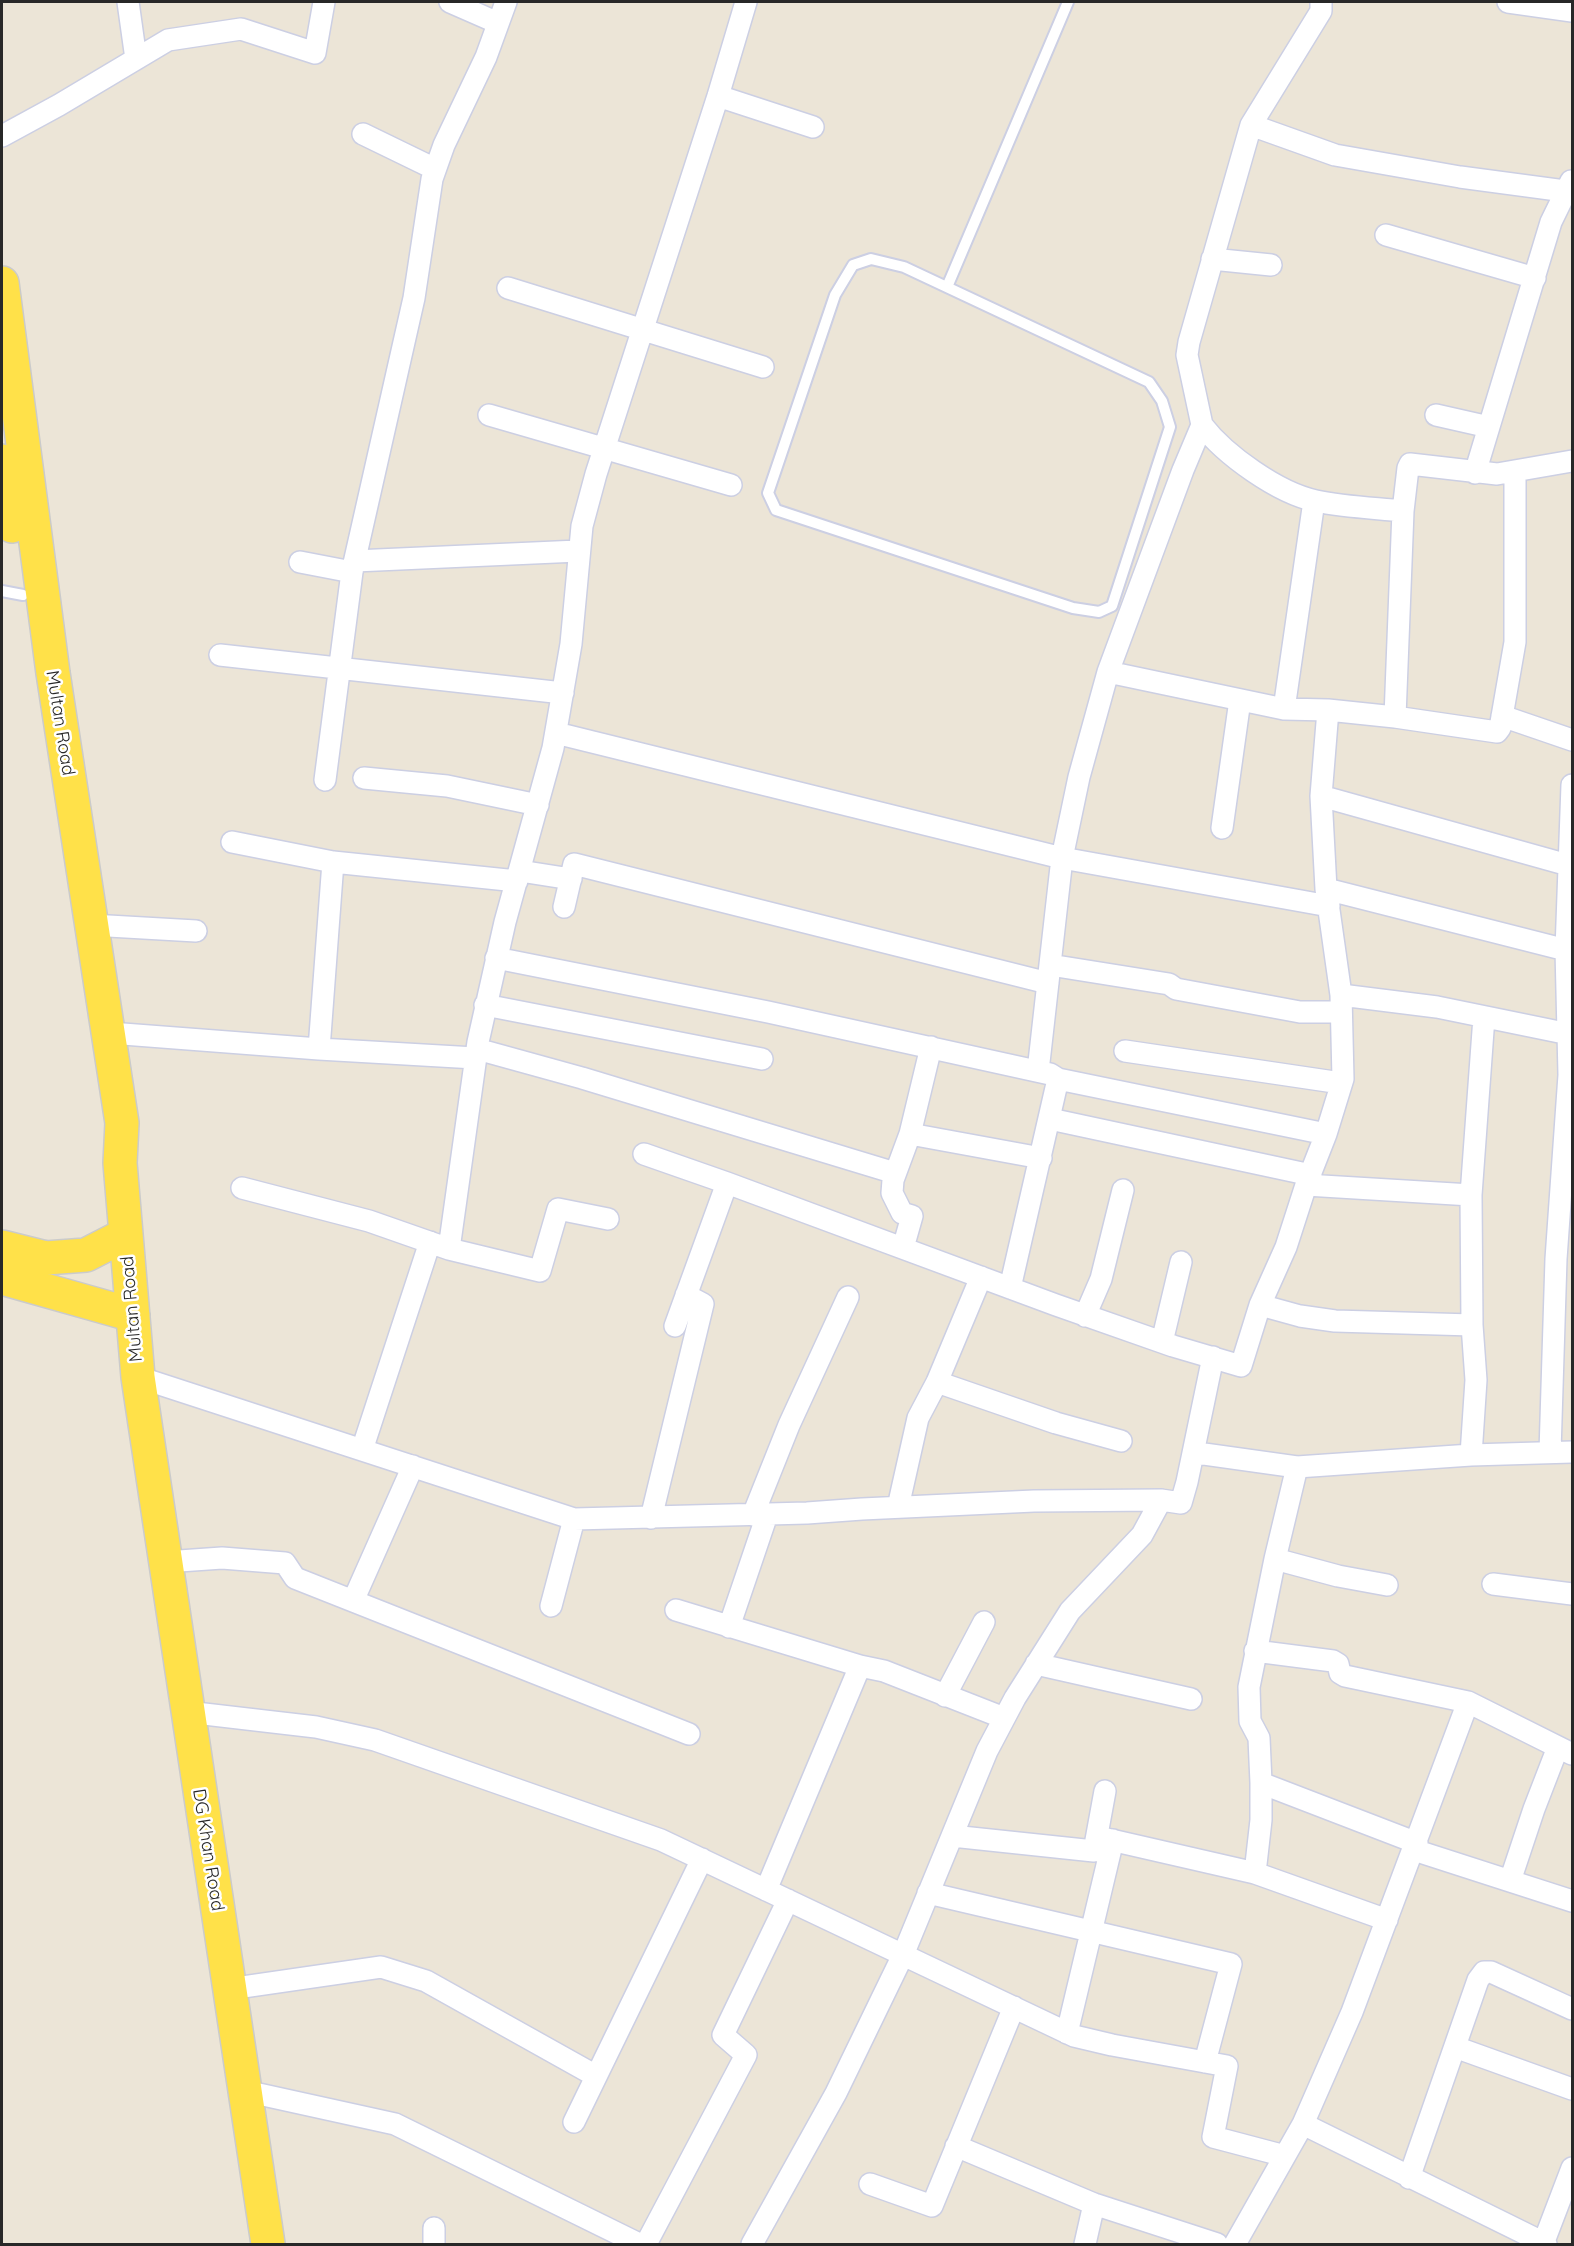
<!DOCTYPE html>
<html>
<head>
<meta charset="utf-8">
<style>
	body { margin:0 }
	#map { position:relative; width:1574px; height:2246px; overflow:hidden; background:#ece5d7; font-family:Quicksand,sans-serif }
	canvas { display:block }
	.frame { position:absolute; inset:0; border:3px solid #282828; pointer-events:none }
</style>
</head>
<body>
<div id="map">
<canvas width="1574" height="2246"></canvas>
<div class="frame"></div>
</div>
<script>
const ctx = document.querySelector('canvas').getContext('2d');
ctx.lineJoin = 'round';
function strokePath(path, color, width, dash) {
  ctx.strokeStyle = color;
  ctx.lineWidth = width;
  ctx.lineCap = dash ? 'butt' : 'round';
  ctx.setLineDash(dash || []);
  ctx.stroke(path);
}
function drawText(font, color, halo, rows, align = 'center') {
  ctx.font = font + ' Quicksand,sans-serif';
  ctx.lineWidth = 5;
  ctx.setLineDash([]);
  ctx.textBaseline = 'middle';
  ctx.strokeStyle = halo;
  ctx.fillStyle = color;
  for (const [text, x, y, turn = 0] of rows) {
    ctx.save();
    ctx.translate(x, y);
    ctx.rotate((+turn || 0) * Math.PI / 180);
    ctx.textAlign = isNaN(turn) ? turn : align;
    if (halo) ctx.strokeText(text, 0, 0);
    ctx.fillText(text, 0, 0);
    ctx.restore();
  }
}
const service = new Path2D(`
	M 871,259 L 904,267 L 1149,382 L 1162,401 L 1170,427 L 1112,606 L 1099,612 L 1073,608 L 776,510 L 768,493 L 835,295 L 853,265 Z
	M 947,287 L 1068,2
	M 2,591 L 23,595`);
const minor = new Path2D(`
	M 128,2 L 136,59
	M 450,2 L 498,23
	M 1508,2 L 1572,11
	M 718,96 L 813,127
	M 1251,125 L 1335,155 L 1460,177 L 1565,191
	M 363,134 L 435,169
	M 2,136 L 59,105 L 168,40 L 241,29 L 315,53 L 324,2
	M 1386,235 L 1535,278
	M 1212,259 L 1271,265
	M 508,288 L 763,367
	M 489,415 L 731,485
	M 1436,415 L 1489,427
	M 1202,425 C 1225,455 1278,493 1316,501 C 1344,507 1374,508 1403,511
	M 1475,473 L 1551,222 L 1571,181
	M 355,561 L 578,551
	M 300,562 L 352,572
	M 220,655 L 563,693
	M 1108,672 L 1284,709 L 1328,710 L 1395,717 L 1497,732 L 1500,728 L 1515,642 L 1515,471
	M 1284,709 L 1314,501
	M 1502,716 L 1572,740
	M 1395,717 L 1403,511 L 1408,468 L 1410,464 L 1497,474 L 1572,461
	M 556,733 L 1062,858 L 1329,906
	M 364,778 L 447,786 L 538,805
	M 325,780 L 352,572 L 414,298 L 432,179 L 444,145 L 486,57 L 506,2
	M 1321,796 L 1568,865
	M 1222,828 L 1240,700
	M 232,842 L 333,862 L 517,881
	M 520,871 L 571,879
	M 1326,889 L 1566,950
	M 564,907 L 574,864 L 1048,983
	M 91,925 L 196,931
	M 496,958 L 768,1012 L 1050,1074 L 1058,1079 L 1326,1134
	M 1050,965 L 1169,984 L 1176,989 L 1300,1012 L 1340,1012
	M 1341,995 L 1437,1007 L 1569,1034
	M 485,1005 L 762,1059
	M 110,1033 L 319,1049 L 475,1058
	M 319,1049 L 333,862
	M 477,1049 L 582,1078 L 895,1173
	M 1125,1051 L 1341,1083
	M 1038,1071 L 1062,858 L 1079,777 L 1108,672 L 1183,470 L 1202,425 L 1187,355 L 1189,342 L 1251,125 L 1321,11 L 1321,2
	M 1050,1119 L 1311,1175
	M 910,1134 L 1041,1158
	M 644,1154 L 727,1183 L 1056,1305 L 1173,1346 L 1241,1366 L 1260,1305 L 1286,1247 L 1306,1185 L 1326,1134 L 1343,1079 L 1341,995 L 1326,889 L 1321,796 L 1328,710
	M 1306,1185 L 1471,1195
	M 242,1188 L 369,1221 L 449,1249 L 540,1271 L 558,1209 L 608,1219
	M 903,1248 L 912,1216 L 902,1213 L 892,1193 L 893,1180 L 910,1134 L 931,1047
	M 449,1249 L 478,1042 L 505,922 L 553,748 L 571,644 L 582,526 L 596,474 L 718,96 L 746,2
	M 1010,1288 L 1058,1079
	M 1260,1305 L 1300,1316 L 1335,1321 L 1472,1325
	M 1085,1316 L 1101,1279 L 1123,1190
	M 675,1326 L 727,1183
	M 1162,1342 L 1181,1262
	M 138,1377 L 574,1519 L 807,1513 L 862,1509 L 1034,1501 L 1161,1500 L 1181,1503 L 1187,1482 L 1213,1357
	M 937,1382 L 1056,1423 L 1121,1441
	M 362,1450 L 430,1242
	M 1550,1452 L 1556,1259 L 1569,1075 L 1566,950 L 1572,785
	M 1193,1455 L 1204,1454 L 1297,1467 L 1471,1455 L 1572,1452
	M 1471,1455 L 1476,1380 L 1472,1325 L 1471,1195 L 1484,1017
	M 898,1507 L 918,1418 L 937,1382 L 981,1277
	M 753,1515 L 789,1425 L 848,1297
	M 651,1518 L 703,1304 L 686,1295
	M 1275,1559 L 1338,1576 L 1387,1585
	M 165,1562 L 222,1558 L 285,1563 L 295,1578 L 689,1734
	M 1493,1584 L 1572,1594
	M 353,1601 L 413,1466
	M 551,1606 L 574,1519
	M 676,1610 L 860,1666 L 884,1671 L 1004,1718
	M 729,1627 L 767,1515
	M 1255,1651 L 1333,1661 L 1338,1664 L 1340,1673 L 1345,1676 L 1468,1702 L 1572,1754
	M 1036,1664 L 1191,1699
	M 945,1696 L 984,1622
	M 187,1712 L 316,1727 L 375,1740 L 661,1840 L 1074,2036 L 1112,2045 L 1227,2066 L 1213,2137 L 1285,2156
	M 1261,1783 L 1417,1843
	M 952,1836 L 1094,1851 L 1105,1791
	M 1098,1837 L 1255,1873 L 1387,1920
	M 1414,1850 L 1572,1901
	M 1255,1873 L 1261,1820 L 1261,1783 L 1259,1738 L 1250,1721 L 1249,1687 L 1275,1559 L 1297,1467
	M 1510,1881 L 1534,1809 L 1558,1747
	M 766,1890 L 860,1666
	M 928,1893 L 1231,1964 L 1205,2062
	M 229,1989 L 381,1967 L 426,1981 L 596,2076
	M 1067,2033 L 1113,1840
	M 1455,2047 L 1572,2089
	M 245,2091 L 395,2124 L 639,2244
	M 574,2122 L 702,1859
	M 1303,2124 L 1546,2244
	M 956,2146 L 1094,2204 L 1217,2244
	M 1409,2178 L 1478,1980 L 1484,1972 L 1491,1972 L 1572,2009
	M 870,2184 L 932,2206 L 1014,2007
	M 434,2228 L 434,2244
	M 646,2244 L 746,2055 L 723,2035 L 788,1900
	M 752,2244 L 836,2093 L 903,1955 L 987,1751 L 1015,1698 L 1070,1611 L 1142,1535 L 1161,1500
	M 1085,2244 L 1094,2204
	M 1235,2244 L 1303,2124 L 1352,2012 L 1468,1702
	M 1543,2244 L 1572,2168`);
const primary = new Path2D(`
	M 2,283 L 53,673 L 122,1123 L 120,1163 L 138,1377 L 268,2244
	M 2,461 L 12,526
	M 2,1247 L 46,1258 L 86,1255 L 125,1235
	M 2,1278 L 133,1315`);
strokePath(service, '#cccfe3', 14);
strokePath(minor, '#cccfe3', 24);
strokePath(primary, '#cbcbcb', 36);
strokePath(service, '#fff', 10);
strokePath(minor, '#fff', 21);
strokePath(primary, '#ffe149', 33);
drawText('18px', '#282828', '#fff', [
	["Multan Road",60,723,81],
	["Multan Road",132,1309,-95],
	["DG Khan Road",208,1850,81]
]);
</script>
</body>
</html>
